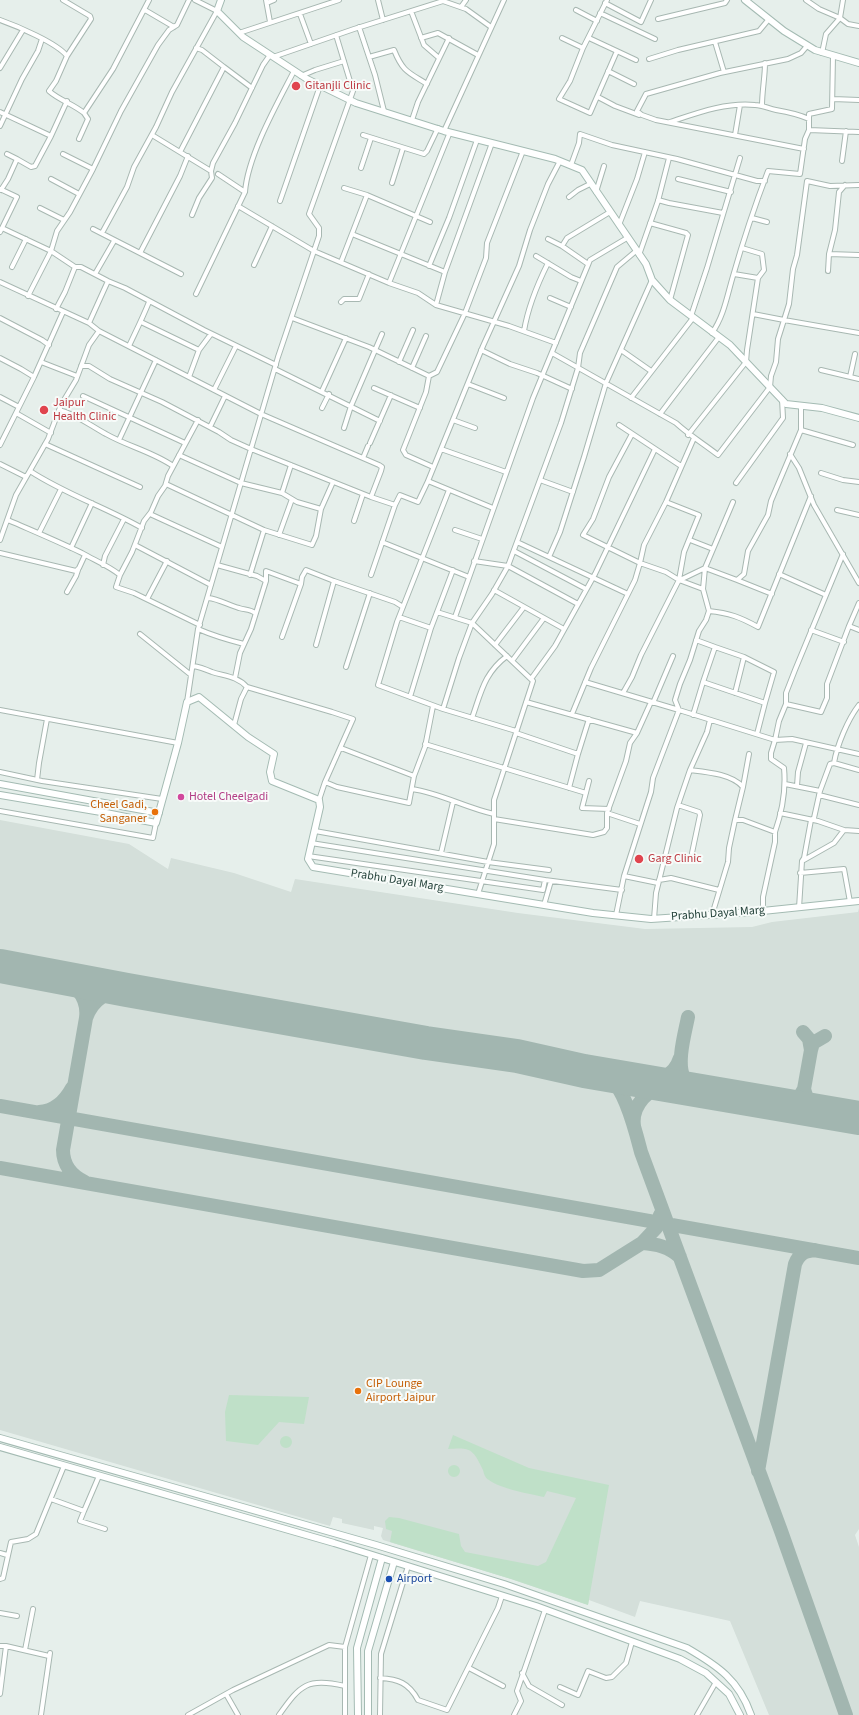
<!DOCTYPE html>
<html>
<head>
<meta charset="utf-8">
<style>
	body { margin:0 }
	canvas { display:block; background:#e6efeb }
</style>
</head>
<body>
<canvas width="859" height="1715"></canvas>
<script>
const ctx = document.querySelector('canvas').getContext('2d');
ctx.lineJoin = 'round';
function fillPath(path, color) {
  ctx.fillStyle = color;
  ctx.fill(path, 'evenodd');
}
function strokePath(path, color, width, dash) {
  ctx.strokeStyle = color;
  ctx.lineWidth = width;
  ctx.lineCap = dash ? 'butt' : 'round';
  ctx.setLineDash(dash || []);
  ctx.stroke(path);
}
function drawText(font, color, halo, rows, align = 'center') {
  ctx.font = font + ' "Source Sans 3",sans-serif';
  ctx.lineWidth = 4;
  ctx.setLineDash([]);
  ctx.textBaseline = 'middle';
  ctx.strokeStyle = halo;
  ctx.fillStyle = color;
  for (const [text, x, y, turn = 0] of rows) {
    ctx.save();
    ctx.translate(x, y);
    ctx.rotate((+turn || 0) * Math.PI / 180);
    ctx.textAlign = isNaN(turn) ? turn : align;
    if (halo) ctx.strokeText(text, 0, 0);
    ctx.fillText(text, 0, 0);
    ctx.restore();
  }
}
fillPath(new Path2D(`
	M 0,820 L 129,844 L 168,869 L 171,858 L 234,873 L 291,892 L 295,879 L 518,913 L 645,929 L 752,927 L 772,922 L 858,912 L 859,908 L 859,1529 L 855,1535 L 859,1547 L 859,1715 L 769,1715 L 730,1621 L 640,1601 L 635,1617 L 589,1600 L 588,1605 L 511,1579 L 383,1540 L 381,1536 L 383,1528 L 374,1526 L 374,1530 L 342,1523 L 342,1519 L 333,1517 L 330,1526 L 0,1430 Z`), '#d4dfda');
fillPath(new Path2D(`
	M 229,1395 L 309,1397 L 304,1424 L 279,1422 L 258,1445 L 226,1441 L 225,1412 Z
	M 453,1435 L 529,1468 L 609,1485 L 588,1605 L 511,1579 L 390,1542 L 392,1531 L 386,1529 L 385,1521 L 389,1517 L 399,1518 L 459,1534 L 461,1546 L 465,1552 L 538,1566 L 546,1562 L 576,1498 L 547,1491 L 544,1497 C 530,1494 501,1489 489,1480 C 485,1478 484,1474 483,1470 C 473,1449 471,1447 448,1449 Z
	M280 1442a6 6 0 1 1 12 0a6 6 0 1 1-12 0Z
	M448 1471a6 6 0 1 1 12 0a6 6 0 1 1-12 0Z`), '#bfe0c8');
strokePath(new Path2D(`
	M 51,975 C 72,980 89,995 86,1018
	M 688,1017 C 685,1033 676,1063 684,1078 C 687,1085 695,1088 701,1091
	M 803,1032 L 809,1039 L 811,1050
	M 584,1071 C 593,1073 603,1074 611,1080 C 626,1091 636,1133 641,1152 L 781,1531 L 846,1715
	M 631,1078 C 653,1079 672,1083 680,1058
	M 790,1105 L 798,1099 L 804,1089
	M 0,1106 L 859,1258
	M 818,1111 L 808,1102 L 804,1089 L 811,1050 L 813,1043 L 825,1036
	M 39,1112 C 55,1111 65,1101 72,1088
	M 851,1117 L 859,1113
	M 634,1126 C 631,1106 649,1086 669,1085 C 674,1085 680,1087 685,1087
	M 0,1168 L 583,1271 L 599,1270 L 642,1243 L 656,1228 L 660,1215
	M 85,1182 C 72,1176 63,1165 63,1150 L 86,1018 C 93,999 107,991 127,990
	M 642,1243 C 657,1244 669,1247 680,1257
	M 758,1471 L 795,1264 C 799,1254 804,1251 815,1250`), '#a2b6b0', 14);
strokePath(new Path2D(`
	M 0,966 L 127,990 L 426,1043 L 517,1056 L 584,1071 L 859,1118`), '#a2b6b0', 34);
const street = new Path2D(`
	M 63,0 L 90,16 L 91,19 L 67,56
	M 266,0 L 270,22
	M 378,0 L 383,20
	M 607,0 L 583,48 L 570,81 L 559,99 L 590,113 L 617,51
	M 806,0 L 819,9 L 840,18 L 848,24 L 859,26
	M 267,3 L 274,0
	M 605,3 L 641,22 L 651,0
	M 461,7 L 466,0
	M 145,10 L 174,27
	M 576,10 L 597,21
	M 411,11 L 424,45 L 439,58
	M 600,13 L 655,39
	M 300,14 L 311,44
	M 658,19 L 725,3 L 727,0
	M 0,20 C 17,26 57,43 67,56 L 56,81 L 49,91 C 59,100 73,104 84,113 L 113,69 L 149,0
	M 359,27 L 375,75 L 384,111
	M 239,33 L 339,0
	M 421,38 L 438,33 L 478,55
	M 562,38 L 583,48
	M 589,38 L 636,60
	M 715,42 L 724,72
	M 196,48 L 202,50 L 224,67
	M 822,53 L 826,34 L 840,18 L 843,0
	M 833,56 L 832,109 L 809,114 L 809,130 L 859,132
	M 273,57 L 354,29 L 443,1 L 466,9 L 491,27
	M 369,57 L 394,50 C 403,72 408,72 427,84
	M 649,59 L 678,50 L 759,31 L 769,19
	M 0,68 L 23,30
	M 608,71 L 634,84
	M 301,76 L 315,70 L 344,61
	M 598,97 L 615,106 L 639,115
	M 833,99 L 859,100
	M 762,106 C 762,91 765,77 765,63
	M 0,112 L 51,136 L 35,166 L 31,167 L 17,159 L 8,179 L 1,190
	M 412,120 L 418,102 L 449,38
	M 670,122 C 697,113 726,102 755,105 C 763,105 769,109 776,110 C 788,112 798,114 809,119
	M 0,126 L 22,79 L 38,51 L 42,39
	M 444,131 L 504,0
	M 152,135 L 211,171
	M 363,135 L 424,154 L 427,151 L 438,128
	M 735,135 L 740,105
	M 51,136 L 67,101
	M 79,139 L 88,119 L 84,113
	M 804,149 L 656,120 L 642,115 L 637,111 L 646,94 L 720,73 L 788,59 L 801,53 L 807,46
	M 180,152 L 224,67 L 252,88
	M 7,154 L 17,159
	M 63,154 L 93,169
	M 842,161 L 846,131
	M 571,165 L 579,143 L 580,134 L 612,145 L 677,159 L 757,181 L 765,181
	M 361,168 L 371,138
	M 218,174 L 245,192
	M 51,179 L 79,194
	M 678,179 L 731,192
	M 392,183 L 403,148
	M 859,185 L 830,186 L 807,181 L 797,255 L 793,269 L 789,304 L 784,320 L 859,333
	M 344,188 L 367,195
	M 0,189 L 17,197 L 2,228
	M 596,192 L 604,166
	M 569,197 L 578,190 L 590,184
	M 658,200 L 669,203 L 723,213
	M 280,201 L 320,86
	M 238,206 L 314,251 L 389,283 L 418,293 L 436,305 L 509,326 L 556,343
	M 40,208 L 64,220
	M 192,215 L 199,198 L 212,178 L 211,171 L 213,163 L 235,123 L 263,65 L 270,55
	M 752,218 L 767,222
	M 650,223 L 686,233 L 688,235 L 670,300
	M 619,225 L 637,179 L 645,152
	M 93,229 L 140,253 L 180,176 L 188,156
	M 0,232 L 2,228 L 51,251 L 28,296
	M 102,233 L 127,187 L 134,167 L 156,127 L 172,92 L 217,11 L 195,0
	M 352,234 L 445,272 L 492,143
	M 548,239 L 562,246 L 588,264
	M 562,246 L 567,238 L 610,212
	M 742,248 L 762,254 L 764,270 L 758,278
	M 140,253 L 181,274
	M 829,254 L 859,255
	M 639,255 L 658,201 L 669,158
	M 536,256 L 571,277 L 581,281
	M 341,262 L 367,195 L 430,222
	M 254,265 L 272,226
	M 429,266 L 449,218 L 477,140
	M 12,267 L 26,239
	M 75,267 L 51,251 L 57,231 L 70,212 L 93,169 L 121,111 L 158,45 L 169,30 L 177,25 L 189,0
	M 828,271 L 829,254 L 835,230 L 839,192 L 845,185
	M 95,274 L 114,241
	M 0,282 L 89,323 L 99,331 L 261,414 L 379,465 L 382,467 L 381,471 L 371,497 L 251,449 L 231,440 L 219,432 L 162,402 L 110,379 L 89,366 L 81,366
	M 389,283 L 450,132
	M 196,294 L 245,192 C 248,155 277,104 294,71
	M 550,298 L 571,307
	M 341,302 L 344,299 L 359,299 L 369,274
	M 436,305 L 445,272
	M 56,309 L 65,292 L 75,267 L 81,267 L 108,281 L 125,288 L 204,330 L 276,365
	M 691,316 L 707,268 L 740,158
	M 0,318 L 42,340 L 49,345
	M 292,318 L 369,347 L 429,376 L 437,372 L 465,313 L 486,258 L 487,243 L 523,151
	M 141,322 L 199,350
	M 89,323 L 108,281
	M 524,331 C 528,307 537,285 548,263
	M 712,333 C 724,316 727,296 733,276 C 743,241 755,205 768,171 L 800,174 L 805,139 L 809,130
	M 129,346 C 136,331 143,317 149,302
	M 481,350 L 510,364 L 537,373 L 572,389
	M 621,350 L 651,371
	M 552,353 L 676,423 C 689,435 704,444 718,455 L 770,387 L 771,376 L 776,362 L 778,339 L 784,320 L 753,314
	M 0,358 L 21,369 L 34,377
	M 41,362 L 77,376
	M 399,362 L 413,330
	M 412,368 L 426,336
	M 275,369 L 380,421
	M 821,370 L 859,379
	M 429,376 L 426,392 L 403,450 L 406,455 L 433,467
	M 189,377 L 199,350 L 211,334
	M 850,377 L 855,354
	M 468,384 L 504,398
	M 374,388 L 420,408
	M 214,390 L 236,346
	M 322,391 L 346,338
	M 83,396 L 185,443
	M 0,397 L 19,407
	M 631,398 L 693,318
	M 322,408 L 329,394
	M 59,410 C 76,414 91,426 106,434 C 127,446 153,452 173,466
	M 16,413 L 51,433
	M 660,414 L 719,337
	M 198,420 L 168,476 L 165,486 L 158,496 L 151,512 L 144,521 L 132,552 L 120,575 L 116,587 L 134,593 L 200,625
	M 453,420 L 475,428
	M 619,425 L 681,466
	M 210,427 L 225,396
	M 344,428 L 351,406 L 382,334
	M 801,430 L 853,445
	M 632,434 L 609,477 L 593,519 L 583,535 L 640,563 L 644,545 L 666,502 L 694,438
	M 688,435 L 746,362 L 747,350 L 758,278 L 734,274
	M 119,440 L 156,360
	M 370,443 L 391,395
	M 45,444 L 140,487
	M 0,445 L 34,377 L 63,312
	M 441,449 L 506,472
	M 790,454 L 799,468 L 814,505 L 859,583
	M 179,455 L 241,483 L 282,493 L 297,502 L 321,509
	M 363,458 L 368,446
	M 0,464 L 26,477
	M 30,471 C 65,494 105,507 142,528
	M 821,473 L 843,480 L 859,482
	M 540,480 L 573,492
	M 736,483 L 783,418 L 782,399
	M 166,484 L 264,530 L 312,545 L 316,536 L 321,509 L 333,482
	M 449,490 L 397,622 L 378,685 L 443,709 L 459,658 L 472,623 L 492,594 L 508,566 L 561,423 L 578,368 L 580,353 L 617,267 L 636,251
	M 282,493 L 291,465
	M 666,502 L 699,515 L 684,552 L 679,580
	M 395,505 L 400,495 L 418,502 L 428,481
	M 493,508 L 428,481 L 483,346 L 519,266 L 530,230 L 548,184 L 560,161
	M 837,510 L 859,515
	M 150,514 L 222,547
	M 8,520 C 33,531 57,541 82,553 C 94,560 109,566 120,575
	M 354,521 L 363,494
	M 455,530 L 482,539
	M 39,533 L 61,489
	M 279,535 L 292,499
	M 0,540 L 16,495 L 48,439 L 61,405 L 76,380 L 89,345 L 99,331
	M 690,540 L 713,549
	M 382,542 L 469,577
	M 517,542 L 628,594
	M 135,545 L 211,585
	M 71,548 L 92,503
	M 514,551 L 586,589
	M 0,553 L 76,571 L 79,568 L 85,555
	M 549,557 L 560,532 L 584,457 L 606,383 L 652,280
	M 474,561 L 508,566 L 578,604
	M 103,565 L 105,556 L 124,519
	M 217,565 L 257,576 L 266,581
	M 705,568 L 737,580 L 744,574 L 748,551 L 768,515 L 771,501 L 801,430 L 801,405
	M 779,574 L 826,595
	M 250,575 L 264,530
	M 371,575 L 395,505 L 371,497
	M 680,580 L 705,568
	M 737,580 L 772,594
	M 703,589 L 705,568 L 733,502
	M 494,590 L 564,629
	M 67,592 L 76,576 L 78,570
	M 208,598 C 219,599 228,605 239,608 C 245,610 250,609 255,613
	M 147,599 L 167,561
	M 709,611 C 729,613 740,617 758,627 L 811,496
	M 437,612 L 472,623 L 533,681 L 494,800 L 494,844 L 478,894
	M 399,617 L 431,628
	M 455,617 L 533,398 L 588,265 L 590,260 L 627,238
	M 849,626 L 859,603
	M 198,629 C 214,636 228,640 244,644
	M 811,630 L 844,642
	M 859,630 L 849,626 L 827,684 L 827,698 L 821,712 L 786,704 L 779,721 L 775,740 L 792,739 L 859,754
	M 140,634 L 191,675
	M 282,637 L 301,584
	M 696,640 L 715,647 L 703,682 L 765,703 L 757,734
	M 316,645 L 334,581
	M 495,645 L 524,607
	M 715,647 L 744,657 L 774,672 L 765,703
	M 512,661 L 544,618
	M 193,666 C 200,667 205,669 212,672 C 224,676 237,676 247,687 L 241,699 L 234,725
	M 346,667 L 370,593
	M 235,678 L 240,653 L 251,629 L 266,581 L 266,571 L 301,584 L 302,577 L 306,570 L 334,581 L 395,602 L 403,607
	M 531,679 L 555,646 L 595,574 L 655,449
	M 585,682 L 679,710
	M 247,687 L 332,712 L 353,719 L 325,782
	M 735,693 L 744,657
	M 410,697 L 431,628 L 453,570
	M 187,702 L 198,629 L 278,357 L 319,236 L 319,228 L 309,214 L 353,91 L 336,35
	M 526,702 L 637,733 L 651,702
	M 653,703 L 673,656
	M 786,704 L 786,693 L 795,670 L 843,554
	M 443,709 L 516,731
	M 0,710 L 178,743
	M 679,710 L 675,700 L 680,684 L 690,660 L 699,631 L 706,620 L 709,611 L 703,589 L 679,580
	M 572,714 L 591,668 L 635,580 L 640,563 L 666,572 L 679,580 L 641,655 L 632,677 L 623,693
	M 693,715 L 703,682
	M 472,718 C 481,693 484,673 507,656
	M 710,720 L 707,732 L 690,770 C 707,772 732,774 743,787 L 735,820
	M 516,733 L 578,754 L 569,788
	M 425,744 L 586,793
	M 341,748 L 414,776
	M 578,754 L 589,719
	M 834,763 C 837,745 848,719 859,705
	M 0,772 L 42,781 L 162,799
	M 37,780 L 39,763 L 47,719
	M 589,781 L 582,808 L 609,809
	M 785,784 L 820,791
	M 797,786 L 798,772 L 806,743
	M 743,787 L 749,754
	M 412,789 C 440,793 466,808 494,814
	M 819,795 L 859,805
	M 319,800 L 325,782 L 337,787 L 409,803 L 414,776 L 425,747 L 433,706
	M 678,805 L 699,812 L 700,815 L 692,853
	M 0,811 L 153,838 L 156,823
	M 607,813 L 640,824
	M 780,813 L 818,821 L 844,830
	M 494,819 L 593,835 L 604,832 L 607,828 L 607,813 L 626,761 L 630,743 L 637,733
	M 315,831 L 488,862 L 549,870
	M 311,843 L 545,880 L 622,890
	M 441,853 L 453,802
	M 308,856 L 543,890 L 545,880
	M 804,860 L 834,843 L 844,830 L 859,831
	M 800,873 L 844,869 L 850,902
	M 624,876 L 658,883
	M 659,880 L 671,878 L 719,890
	M 544,905 L 551,881
	M 799,908 L 802,861 L 804,858 L 811,820 L 814,818 L 820,791 L 830,764 L 834,763 L 859,770
	M 763,911 L 763,897 L 775,842 L 775,832
	M 616,915 L 624,876 L 651,792 L 653,778 L 679,710 L 775,740 L 771,753 L 771,759 L 784,768 C 786,789 782,812 775,832 L 743,820 L 735,820 L 729,848 L 728,862 L 712,915
	M 654,919 L 656,893 L 677,808 L 690,770
	M 51,1499 L 84,1511 L 99,1476
	M 84,1511 L 80,1521 L 105,1529
	M 0,1553 L 7,1555
	M 0,1579 L 3,1578 L 11,1542 L 28,1539 L 36,1534 L 64,1466
	M 0,1613 L 17,1616
	M 0,1646 L 6,1646
	M 25,1650 L 33,1609
	M 469,1668 L 503,1686
	M 522,1673 L 529,1686 L 562,1705
	M 380,1678 C 398,1679 409,1683 418,1700 L 447,1710 L 498,1608 L 502,1596
	M 560,1687 L 578,1695 L 588,1671 L 606,1678 L 612,1677 L 626,1663 L 632,1642
	M 0,1694 L 6,1646 L 49,1656
	M 226,1694 L 238,1715
	M 41,1715 L 50,1653
	M 188,1715 L 233,1690 L 329,1645 L 345,1647
	M 279,1715 C 301,1684 307,1678 345,1686
	M 345,1715 L 345,1647 L 371,1555
	M 380,1715 L 381,1654 L 408,1566
	M 514,1715 L 521,1701 L 517,1691 L 545,1610
	M 697,1715 L 716,1682`);
const secondary = new Path2D(`
	M 221,0 L 217,11 L 243,37 L 307,79 L 356,103 L 444,131 L 555,159 L 582,170 L 646,264 L 652,280 L 670,300 L 730,345 L 786,404 L 822,408 L 859,418
	M 745,0 L 784,31 L 815,50 L 859,63
	M 0,784 L 159,813
	M 0,795 L 101,812 L 156,823 L 178,743 L 187,702 L 199,697 L 248,737 L 274,754 L 270,772 L 272,781 L 319,800 L 320,807 L 308,859 L 313,867 L 593,913 L 651,919 L 753,912 L 859,901
	M 0,1438 L 376,1545 L 504,1584 L 687,1648 C 718,1666 739,1680 751,1715
	M 0,1447 L 334,1543 L 536,1606 L 680,1659 L 706,1673 L 729,1694 L 740,1715
	M 358,1715 L 357,1648 L 382,1558
	M 368,1715 L 368,1651 L 394,1562`);
strokePath(street, '#a8b8b2', 6);
strokePath(secondary, '#a4bbb3', 8);
strokePath(street, '#fff', 4);
strokePath(secondary, '#fff', 6);
for (const [x, y, r, color] of [
	[296,86,5,"#e0444e"],
	[44,410,5,"#e0444e"],
	[181,797,4,"#d1479c"],
	[155,812,4,"#e8710a"],
	[639,859,5,"#e0444e"],
	[358,1391,4,"#e8710a"],
	[389,1579,4,"#1a4fb4"]
]) {
  const dot = new Path2D();
  dot.arc(x, y, r, 0, 2 * Math.PI);
  ctx.fillStyle = color;
  ctx.fill(dot);
  strokePath(dot, '#f7fbf9', 1.5);
}
drawText('12px', '#be3a42', '#f7fbf9', [
	["Gitanjli Clinic",305,86],
	["Jaipur",53,403],
	["Health Clinic",53,417],
	["Garg Clinic",648,859]
], 'left');
drawText('12px', '#b23c85', '#f7fbf9', [
	["Hotel Cheelgadi",189,797]
], 'left');
drawText('12px', '#c56008', '#f7fbf9', [
	["Cheel Gadi,",147,805],
	["Sanganer",147,819],
	["CIP Lounge",366,1384,"left"],
	["Airport Jaipur",366,1398,"left"]
], 'right');
drawText('12px', '#24423a', '#f7fbf9', [
	["Prabhu Dayal Marg",397,881,9],
	["Prabhu Dayal Marg",718,914,-4]
]);
drawText('12px', '#164399', '#f7fbf9', [
	["Airport",397,1579]
], 'left');
</script>
</body>
</html>
